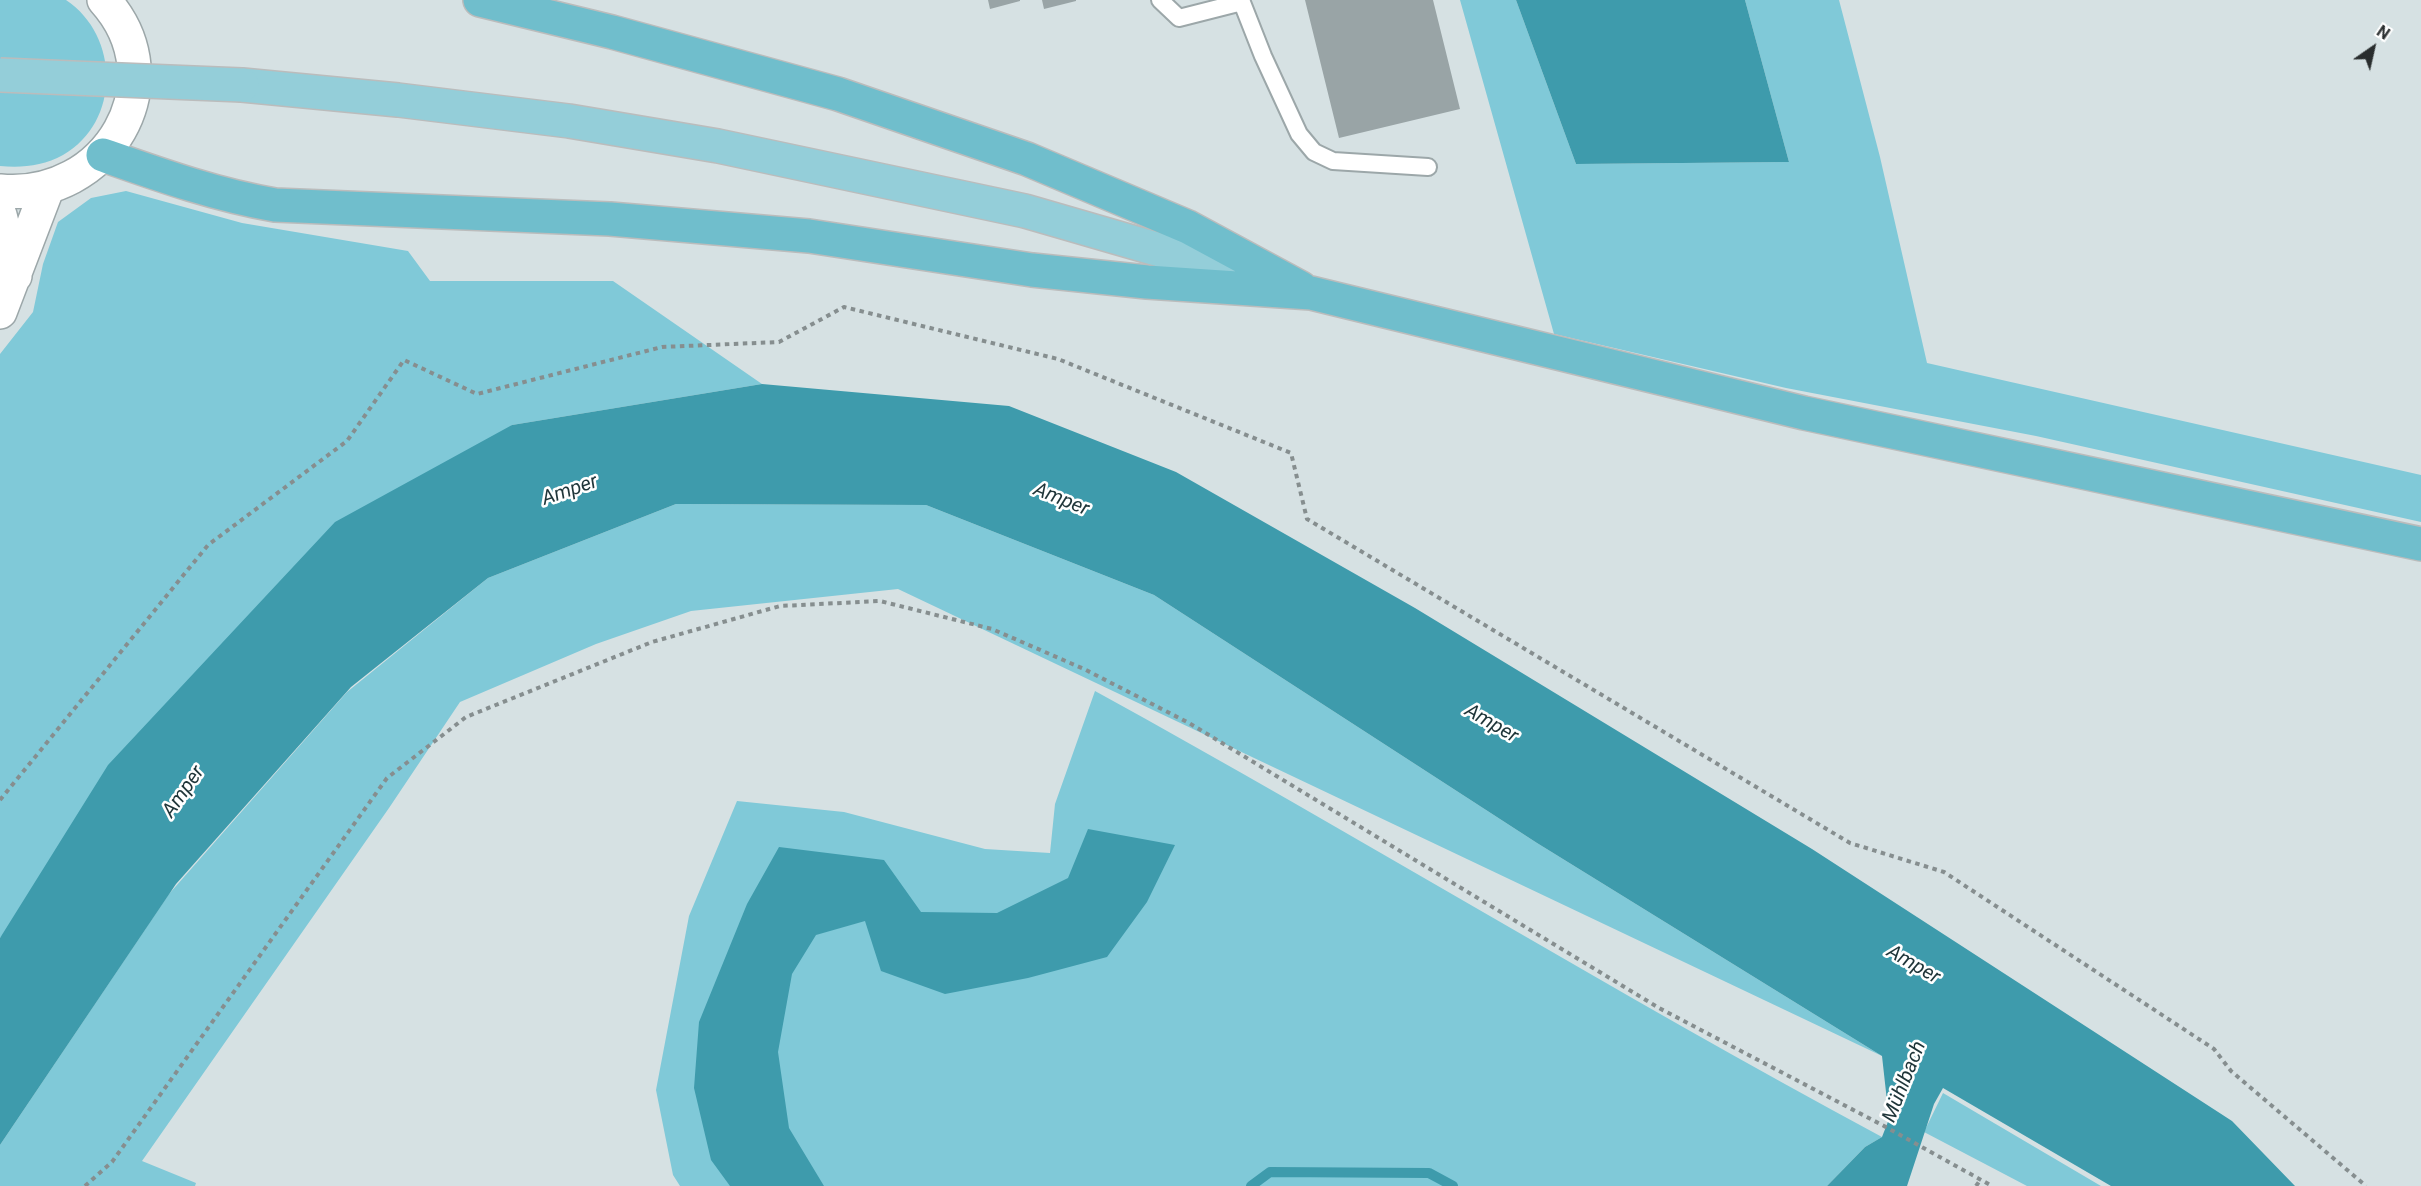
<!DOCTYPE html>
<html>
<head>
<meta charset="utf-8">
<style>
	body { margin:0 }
	#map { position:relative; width:2421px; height:1186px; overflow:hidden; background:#d6e1e3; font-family:Roboto,sans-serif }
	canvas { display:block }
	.north { position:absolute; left:2343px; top:18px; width:60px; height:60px; -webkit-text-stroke:4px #fff; paint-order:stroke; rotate:34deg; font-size:16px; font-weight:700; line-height:24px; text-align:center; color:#292d2e }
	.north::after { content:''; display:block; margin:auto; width:21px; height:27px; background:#292d2e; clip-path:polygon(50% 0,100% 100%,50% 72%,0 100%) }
</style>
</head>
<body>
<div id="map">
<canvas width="2421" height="1186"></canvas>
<div class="north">N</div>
</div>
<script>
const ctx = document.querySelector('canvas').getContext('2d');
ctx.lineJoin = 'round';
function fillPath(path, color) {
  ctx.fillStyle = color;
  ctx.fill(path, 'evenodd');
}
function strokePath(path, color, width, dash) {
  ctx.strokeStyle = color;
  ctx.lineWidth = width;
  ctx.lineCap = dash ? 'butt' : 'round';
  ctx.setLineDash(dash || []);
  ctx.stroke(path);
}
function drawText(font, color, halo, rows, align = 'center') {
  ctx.font = font + ' Roboto,sans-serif';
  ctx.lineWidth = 5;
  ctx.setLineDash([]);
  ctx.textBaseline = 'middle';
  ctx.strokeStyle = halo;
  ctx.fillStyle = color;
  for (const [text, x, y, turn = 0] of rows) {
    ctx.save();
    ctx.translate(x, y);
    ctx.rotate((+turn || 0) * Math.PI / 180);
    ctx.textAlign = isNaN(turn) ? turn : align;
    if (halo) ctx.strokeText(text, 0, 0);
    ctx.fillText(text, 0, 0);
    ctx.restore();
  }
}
fillPath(new Path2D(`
	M 0,0 L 66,0 C 120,36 121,122 63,155 C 43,166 22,168 0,166 Z
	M 1460,0 L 1516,0 L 1576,164 L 1789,162 L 1745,0 L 1839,0 L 1880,157 L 1927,363 L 2421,475 L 2421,522 L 2036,436 L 1786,388 L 1554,334 Z
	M 126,191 L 242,223 L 408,251 L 430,281 L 613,281 L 762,384 L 512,425 L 0,938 L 0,354 L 33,312 L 43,264 L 58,222 L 91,198 Z
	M 676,504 L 926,505 L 1154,595 L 1537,843 L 1882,1056 L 898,589 L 691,611 L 596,644 L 460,702 L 389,808 L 142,1161 L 196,1183 L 195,1186 L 0,1186 L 0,1145 L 169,894 L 347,692 L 488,578 Z
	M 1095,691 C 1359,836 1616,994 1882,1137 L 1865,1147 L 1827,1186 L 680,1186 L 673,1175 L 656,1090 L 689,916 L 737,801 L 844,812 L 985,849 L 1050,853 L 1055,804 Z
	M 1943,1093 L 2101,1186 L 2027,1186 L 1924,1132 Z`), '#80c9d8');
fillPath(new Path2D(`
	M 1516,0 L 1745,0 L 1789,162 L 1576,164 Z
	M 762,384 L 1009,406 L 1176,472 L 1415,608 L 1812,849 L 2232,1121 L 2295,1186 L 2111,1186 L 1943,1088 L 1934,1104 L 1907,1186 L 1827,1186 L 1865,1147 L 1882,1137 L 1889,1119 L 1882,1056 L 1537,843 L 1154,595 L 926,505 L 676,504 L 488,578 L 351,687 L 176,884 L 0,1145 L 0,938 L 108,765 L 335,522 L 512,425 Z
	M 1088,829 L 1175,845 L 1147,902 L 1107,957 L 1028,978 L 945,994 L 881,971 L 865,921 L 816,935 L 792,974 L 778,1052 L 789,1128 L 824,1186 L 730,1186 L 711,1160 L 694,1088 L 699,1022 L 747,904 L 779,847 L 884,860 L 921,912 L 997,913 L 1068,878 Z`), '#3e9bac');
strokePath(new Path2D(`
	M 1251,1186 L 1270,1172 L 1429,1173 L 1453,1186`), '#3e9bac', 10);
fillPath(new Path2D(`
	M 988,0 L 1020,0 L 1020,1 L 990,9 Z
	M 1042,0 L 1076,0 L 1076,1 L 1044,9 Z
	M 1305,0 L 1433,0 L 1460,109 L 1339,138 Z`), '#99a4a6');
const service = new Path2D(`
	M 1160,0 L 1179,18 L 1242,2
	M 1241,0 L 1263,56 L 1299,134 L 1314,152 L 1333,161 L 1428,167`);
const minor = new Path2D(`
	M 0,215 L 15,276
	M 0,312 L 47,189`);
const tertiary = new Path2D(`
	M 0,191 C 107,201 178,82 104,0`);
const primary = new Path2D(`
	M 242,85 L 398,100 L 569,121 L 718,146 L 1025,211 L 1277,284`);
const trunk = new Path2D(`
	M 480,0 L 612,32 L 838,94 L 1027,159 L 1188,227 L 1301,288
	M 103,155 C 160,175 216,195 275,205 L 610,219 L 809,236 L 1032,270 L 1147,282 L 1311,293 L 1804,413 L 2421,544`);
strokePath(service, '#9ca7a9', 20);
strokePath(minor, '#9ca7a9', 36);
strokePath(tertiary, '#9ca7a9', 36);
strokePath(primary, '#bbbcbc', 36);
strokePath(trunk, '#bbbcbc', 36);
strokePath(new Path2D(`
	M 0,800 L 208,545 L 347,441 L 404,360 L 477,394 L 662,347 L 779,342 L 844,307 L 1058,359 L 1291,453 L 1307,519 L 1850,843 L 1944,872 L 2214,1049 L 2231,1071 L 2366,1186
	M 85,1186 L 112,1162 L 387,778 L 466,717 L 652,642 L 780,606 L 880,601 L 992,629 L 1084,669 L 1189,723 L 1659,1008 L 1884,1126 L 1992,1186
	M 1976,1186 L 1981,1179`), '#868e8f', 4, [4.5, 4.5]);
strokePath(service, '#fff', 16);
strokePath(minor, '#fff', 33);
strokePath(tertiary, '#fff', 33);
strokePath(primary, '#94ced9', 33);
strokePath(trunk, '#70becc', 33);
const primaryBridge = new Path2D(`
	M 0,75 L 242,85`);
strokePath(primaryBridge, '#bbbcbc', 36, []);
strokePath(primaryBridge, '#94ced9', 33);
drawText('italic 20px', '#1f3539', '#fff', [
	["Amper",570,491,-19],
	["Amper",1061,500,22],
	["Amper",1491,724,30],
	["Amper",184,792,-55],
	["Amper",1913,965,30],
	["Mühlbach",1905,1082,-68]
]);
</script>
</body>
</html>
